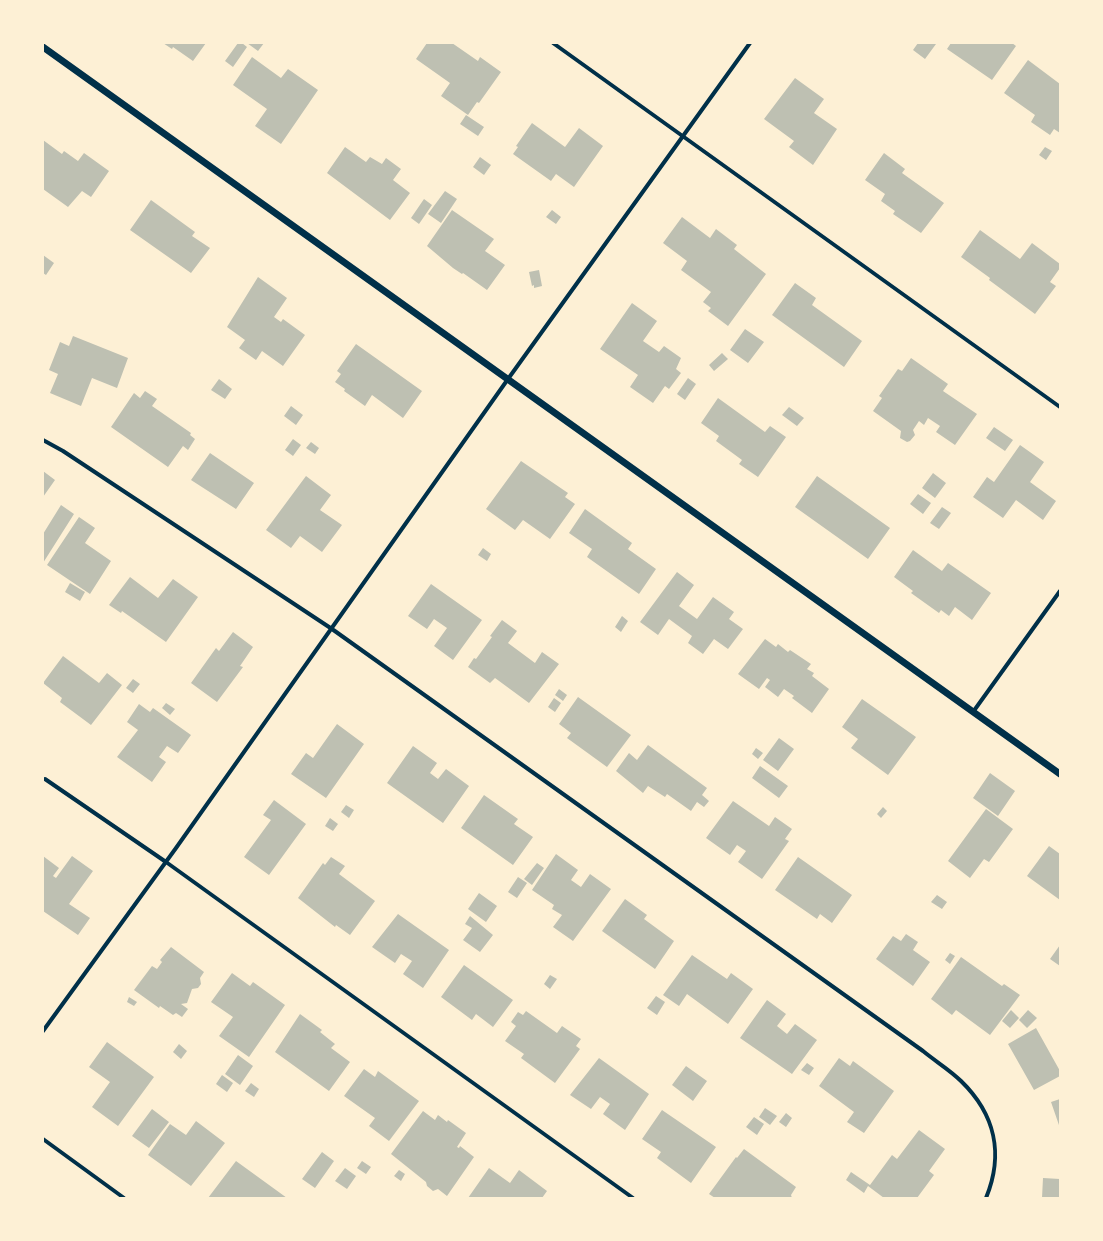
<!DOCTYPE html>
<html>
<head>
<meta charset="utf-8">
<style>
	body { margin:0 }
	#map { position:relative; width:1103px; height:1241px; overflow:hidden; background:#fdf0d5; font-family:Overpass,sans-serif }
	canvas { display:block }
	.frame { position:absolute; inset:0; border:44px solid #fdf0d5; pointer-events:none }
</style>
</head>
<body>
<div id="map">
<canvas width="1103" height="1241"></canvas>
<div class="frame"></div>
</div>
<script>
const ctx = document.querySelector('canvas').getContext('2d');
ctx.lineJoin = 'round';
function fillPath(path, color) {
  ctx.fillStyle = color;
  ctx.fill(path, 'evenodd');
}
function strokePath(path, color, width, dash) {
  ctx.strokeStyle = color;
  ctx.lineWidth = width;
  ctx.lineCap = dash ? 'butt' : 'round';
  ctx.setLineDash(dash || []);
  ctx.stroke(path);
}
fillPath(new Path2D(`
	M 163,43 L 206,43 L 193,61 L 173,47 L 172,49 Z
	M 238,43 L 242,43 L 247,47 L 233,67 L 225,61 Z
	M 247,43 L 264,43 L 258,51 Z
	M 427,43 L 452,43 L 478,61 L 480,57 L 501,72 L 479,103 L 477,102 L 468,115 L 441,96 L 450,83 L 416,59 Z
	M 918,43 L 934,43 L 936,44 L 925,59 L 913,50 Z
	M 951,43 L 1012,43 L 1016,46 L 992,80 L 947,49 Z
	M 252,57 L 281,78 L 288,69 L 318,90 L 281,144 L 255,126 L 267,109 L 233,85 Z
	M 1028,60 L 1060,84 L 1060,133 L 1054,129 L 1050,135 L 1031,122 L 1035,115 L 1004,93 Z
	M 795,78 L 824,99 L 814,113 L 837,129 L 813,165 L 789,147 L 794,141 L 764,119 Z
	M 466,115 L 484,127 L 478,136 L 460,124 Z
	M 532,123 L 565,147 L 579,128 L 603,146 L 574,187 L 556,174 L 551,181 L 513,154 L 518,147 L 516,146 Z
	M 43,140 L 62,154 L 64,151 L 78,161 L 84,153 L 109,171 L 91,197 L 82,191 L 68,207 L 43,189 Z
	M 345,147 L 366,162 L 370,157 L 382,164 L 386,158 L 401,169 L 393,180 L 410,193 L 390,220 L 327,173 Z
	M 1045,147 L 1052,151 L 1046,160 L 1039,155 Z
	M 884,153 L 905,169 L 902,173 L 944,203 L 921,233 L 893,214 L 895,211 L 881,201 L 885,194 L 865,180 Z
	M 480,157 L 491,165 L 484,175 L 473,167 Z
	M 445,191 L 457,199 L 441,223 L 428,214 Z
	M 424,199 L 432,205 L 419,224 L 411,218 Z
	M 151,200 L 195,232 L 192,236 L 210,248 L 191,273 L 130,230 Z
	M 452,210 L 494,239 L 485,251 L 505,265 L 487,290 L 463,273 L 462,274 L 453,268 L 427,246 Z
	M 552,210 L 561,217 L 556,224 L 546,217 Z
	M 682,217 L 710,238 L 716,229 L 737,245 L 734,249 L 766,274 L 728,326 L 708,311 L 711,308 L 703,302 L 711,292 L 681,270 L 687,261 L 663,243 Z
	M 980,230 L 1020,259 L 1032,243 L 1060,264 L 1060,268 L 1050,282 L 1056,286 L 1035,314 L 989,280 L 990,278 L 961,257 Z
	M 43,255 L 54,263 L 46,275 L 43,273 Z
	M 539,270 L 542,286 L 534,288 L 534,285 L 532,286 L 529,272 Z
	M 258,277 L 287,298 L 274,317 L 281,322 L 283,319 L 305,335 L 283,366 L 262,351 L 256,360 L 239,348 L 245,340 L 227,327 Z
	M 795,283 L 816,298 L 812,305 L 862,341 L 844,367 L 772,315 Z
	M 632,303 L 657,321 L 643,341 L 659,352 L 664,346 L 681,358 L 676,369 L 681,373 L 669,389 L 665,386 L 653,403 L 630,387 L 638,375 L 600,349 Z
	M 745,329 L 764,342 L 748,363 L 730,350 Z
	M 73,336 L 128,358 L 117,388 L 92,378 L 81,406 L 50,393 L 58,374 L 49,370 L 60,342 L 69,346 Z
	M 356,344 L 422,391 L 403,418 L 372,395 L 365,406 L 344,391 L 345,389 L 335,382 L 341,374 L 337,371 Z
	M 722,353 L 728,359 L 714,371 L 709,365 Z
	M 911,358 L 948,384 L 943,391 L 977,414 L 955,445 L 936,432 L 940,426 L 928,418 L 924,425 L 919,421 L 913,430 L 915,435 L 910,441 L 907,442 L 900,438 L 901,431 L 873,411 L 882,398 L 879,396 L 898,369 L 902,371 Z
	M 688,378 L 696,384 L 685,400 L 677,394 Z
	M 219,379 L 232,389 L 225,399 L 211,390 Z
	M 145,391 L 157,399 L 152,406 L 191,433 L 190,435 L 195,439 L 188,450 L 183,446 L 168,467 L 111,427 L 134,393 L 140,398 Z
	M 718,398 L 765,432 L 770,426 L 786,437 L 758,477 L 739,464 L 742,460 L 716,441 L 719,436 L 701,423 Z
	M 291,406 L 303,415 L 296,425 L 284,416 Z
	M 789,407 L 804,418 L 797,426 L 782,415 Z
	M 994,427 L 1013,440 L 1005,451 L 986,438 Z
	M 293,439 L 301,445 L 293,456 L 285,450 Z
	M 311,442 L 319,448 L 315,454 L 306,448 Z
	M 1020,445 L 1044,462 L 1030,482 L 1056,501 L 1043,520 L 1016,500 L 1003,518 L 973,497 L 987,477 L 994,482 Z
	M 210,453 L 254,483 L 236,509 L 191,480 Z
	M 521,461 L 568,493 L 565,497 L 575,504 L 550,539 L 523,520 L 515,530 L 486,509 Z
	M 43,471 L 55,480 L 43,497 Z
	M 933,473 L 946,483 L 935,498 L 922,488 Z
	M 306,476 L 331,495 L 320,510 L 342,525 L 322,552 L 300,536 L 291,548 L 266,530 Z
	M 817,476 L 890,528 L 868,559 L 795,507 Z
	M 918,494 L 931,503 L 923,514 L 910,504 Z
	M 61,505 L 74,514 L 43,563 L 43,534 Z
	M 942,507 L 951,513 L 939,529 L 930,523 Z
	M 585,509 L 632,543 L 628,549 L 656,569 L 639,594 L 587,557 L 592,549 L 569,533 Z
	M 79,517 L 95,528 L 85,543 L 111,561 L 90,594 L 47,565 Z
	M 483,548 L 491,554 L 487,561 L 478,555 Z
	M 913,550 L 942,571 L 948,563 L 991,593 L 972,620 L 955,607 L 949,616 L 941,610 L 939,613 L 911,593 L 913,591 L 894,577 Z
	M 677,572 L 694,585 L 679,606 L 697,619 L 713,597 L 734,612 L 729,619 L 743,629 L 728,649 L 714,639 L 703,654 L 688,643 L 692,636 L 669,619 L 658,635 L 640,622 Z
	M 130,577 L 158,598 L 173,579 L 198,597 L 166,642 L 122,611 L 121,613 L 109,605 Z
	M 70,583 L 85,592 L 80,601 L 65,592 Z
	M 431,584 L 482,620 L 453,660 L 434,646 L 447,628 L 434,619 L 427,629 L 408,616 Z
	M 622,616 L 628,621 L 621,632 L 615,627 Z
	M 502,620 L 517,631 L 508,643 L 535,663 L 542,652 L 559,664 L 529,703 L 495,678 L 490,683 L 468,667 L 474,658 L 476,659 L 492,637 L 490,636 Z
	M 233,632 L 253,647 L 240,666 L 243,667 L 217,702 L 191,683 L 216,648 L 219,651 Z
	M 765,639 L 776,647 L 778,644 L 788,652 L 790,650 L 811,664 L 807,669 L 814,673 L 812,676 L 829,689 L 812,713 L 792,698 L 794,696 L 784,689 L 778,697 L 765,687 L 770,680 L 767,678 L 759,689 L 738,674 Z
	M 63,656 L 99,683 L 107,673 L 122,685 L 91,725 L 60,702 L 62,698 L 43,683 Z
	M 133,679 L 140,684 L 133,693 L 126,688 Z
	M 559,689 L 567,695 L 563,701 L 555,695 Z
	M 578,697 L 631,735 L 607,767 L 567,738 L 571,733 L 559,724 Z
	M 554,698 L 561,703 L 555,712 L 548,707 Z
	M 862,699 L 916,737 L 888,775 L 851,748 L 858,739 L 842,727 Z
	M 166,703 L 175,709 L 170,715 L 162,708 Z
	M 139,704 L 150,712 L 153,708 L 191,735 L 178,753 L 167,746 L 159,757 L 166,762 L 152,782 L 117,757 L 138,730 L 127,722 Z
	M 337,724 L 364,744 L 326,798 L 291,774 L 306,753 L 313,758 Z
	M 779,738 L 794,749 L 778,771 L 763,760 Z
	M 648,745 L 707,788 L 702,795 L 709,801 L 704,807 L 697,802 L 691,811 L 667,794 L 665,797 L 648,786 L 643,793 L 616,771 L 629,753 L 637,760 Z
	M 413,746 L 437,763 L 430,773 L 438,779 L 446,769 L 469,786 L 443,823 L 387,783 Z
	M 756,748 L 763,753 L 758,759 L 752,754 Z
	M 760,766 L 788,786 L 779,798 L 752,778 Z
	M 990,773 L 1015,791 L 998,816 L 973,798 Z
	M 484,795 L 518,819 L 514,824 L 533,837 L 513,865 L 461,828 Z
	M 274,800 L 306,824 L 269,875 L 244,857 L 271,820 L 263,815 Z
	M 733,801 L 769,826 L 775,817 L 792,829 L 785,839 L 789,841 L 762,879 L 738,862 L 746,851 L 737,845 L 730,855 L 706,838 Z
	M 346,805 L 354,810 L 349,818 L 341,812 Z
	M 883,807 L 887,811 L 881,818 L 877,814 Z
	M 986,809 L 1013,829 L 989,862 L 984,859 L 970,878 L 948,861 Z
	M 330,818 L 338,824 L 333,831 L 325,826 Z
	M 1049,846 L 1060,854 L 1060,900 L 1027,876 Z
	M 556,854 L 578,870 L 571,880 L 581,887 L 590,874 L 611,889 L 573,941 L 553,927 L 562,915 L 552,909 L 554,905 L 532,890 Z
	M 43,856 L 59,868 L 53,876 L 56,878 L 72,856 L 93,871 L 69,904 L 90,918 L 78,935 L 43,911 Z
	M 331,857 L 345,866 L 339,874 L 375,901 L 350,935 L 336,925 L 335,927 L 298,898 L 323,863 L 325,865 Z
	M 798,857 L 852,895 L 832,923 L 820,914 L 817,919 L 775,890 Z
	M 537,863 L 544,868 L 532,885 L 524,879 Z
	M 518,877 L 527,883 L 517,898 L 508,892 Z
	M 479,893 L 497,906 L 486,922 L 468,909 Z
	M 937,895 L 947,902 L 942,909 L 931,902 Z
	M 625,899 L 647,915 L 644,919 L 674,941 L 655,969 L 602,931 Z
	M 398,914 L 449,950 L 423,988 L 403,974 L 412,961 L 401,954 L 395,963 L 372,947 Z
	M 470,916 L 493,935 L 480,952 L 463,940 L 472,928 L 465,924 Z
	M 906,934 L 918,942 L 913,950 L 930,962 L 913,986 L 876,959 L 893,936 L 901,941 Z
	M 1060,945 L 1060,966 L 1050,959 Z
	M 171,947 L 204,972 L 200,978 L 201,984 L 198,988 L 192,989 L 187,1003 L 181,1004 L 188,1009 L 182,1017 L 176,1013 L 173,1015 L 160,1006 L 159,1008 L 134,990 L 152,966 L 157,969 L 162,962 L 160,960 Z
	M 950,953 L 955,956 L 950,964 L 945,960 Z
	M 692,955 L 727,979 L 731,973 L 753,989 L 728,1024 L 687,994 L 679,1006 L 663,995 Z
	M 961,957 L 1002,986 L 1004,984 L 1020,995 L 990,1035 L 956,1010 L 952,1015 L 931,999 Z
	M 464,965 L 513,1000 L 493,1027 L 476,1014 L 472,1020 L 441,997 Z
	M 232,973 L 250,986 L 253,982 L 285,1005 L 249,1057 L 219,1036 L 233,1017 L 211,1002 Z
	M 550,975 L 557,979 L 550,989 L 544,984 Z
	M 656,996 L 665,1002 L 657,1015 L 647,1008 Z
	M 129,997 L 137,1002 L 134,1006 L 127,1002 Z
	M 767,1000 L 786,1014 L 777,1026 L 787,1034 L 795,1024 L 817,1040 L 792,1074 L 740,1038 Z
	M 1011,1010 L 1019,1018 L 1010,1028 L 1002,1021 Z
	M 1028,1010 L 1037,1018 L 1027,1028 L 1019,1020 Z
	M 526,1011 L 557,1033 L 562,1026 L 581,1039 L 576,1046 L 580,1049 L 555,1083 L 521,1058 L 524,1054 L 505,1041 L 516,1026 L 511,1022 L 518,1012 L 523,1015 Z
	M 300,1014 L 322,1030 L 320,1032 L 335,1044 L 331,1048 L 350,1062 L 329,1091 L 275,1052 Z
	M 1036,1028 L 1060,1071 L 1060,1076 L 1034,1090 L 1008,1044 Z
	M 107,1042 L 154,1077 L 118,1126 L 92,1107 L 110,1082 L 89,1067 Z
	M 179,1044 L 187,1051 L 181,1059 L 173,1052 Z
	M 238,1055 L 253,1066 L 240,1085 L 225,1074 Z
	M 599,1058 L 649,1094 L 625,1130 L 603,1114 L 610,1104 L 600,1097 L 591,1109 L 570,1095 Z
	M 839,1058 L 850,1066 L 853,1061 L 894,1091 L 864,1133 L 847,1122 L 854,1112 L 819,1086 Z
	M 807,1063 L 814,1068 L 809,1075 L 801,1070 Z
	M 686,1066 L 707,1081 L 693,1101 L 672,1085 Z
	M 364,1069 L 375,1077 L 378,1071 L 419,1101 L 389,1141 L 369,1126 L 375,1118 L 344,1096 Z
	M 222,1075 L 233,1083 L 227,1092 L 216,1084 Z
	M 251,1083 L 259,1089 L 254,1097 L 245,1091 Z
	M 1060,1099 L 1060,1128 L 1051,1102 Z
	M 765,1108 L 777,1116 L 770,1125 L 759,1117 Z
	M 152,1109 L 169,1122 L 149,1148 L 132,1136 Z
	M 662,1110 L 716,1147 L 691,1183 L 657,1158 L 661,1152 L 642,1139 Z
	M 423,1111 L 435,1120 L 438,1115 L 447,1122 L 448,1120 L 466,1133 L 457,1147 L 459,1148 L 460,1146 L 474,1157 L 447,1196 L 438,1189 L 433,1191 L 427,1186 L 426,1182 L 391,1154 Z
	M 786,1113 L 792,1118 L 786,1127 L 779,1122 Z
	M 754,1117 L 764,1124 L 757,1135 L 746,1127 Z
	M 196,1121 L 225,1143 L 191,1186 L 148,1155 L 170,1124 L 186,1135 Z
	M 919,1130 L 945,1149 L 929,1171 L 934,1175 L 917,1198 L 884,1198 L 868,1186 L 864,1193 L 846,1180 L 851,1172 L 870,1185 L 892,1155 L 897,1159 Z
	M 744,1149 L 796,1187 L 791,1195 L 792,1198 L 715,1198 L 709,1194 L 736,1157 L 737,1158 Z
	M 322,1152 L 334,1161 L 315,1188 L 302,1179 Z
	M 236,1161 L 287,1198 L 208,1198 Z
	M 362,1161 L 371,1167 L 366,1174 L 357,1168 Z
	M 345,1168 L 356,1176 L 347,1189 L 335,1181 Z
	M 489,1168 L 510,1183 L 519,1170 L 547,1191 L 542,1198 L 468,1198 Z
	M 399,1170 L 405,1174 L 401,1181 L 394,1176 Z
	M 1043,1178 L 1060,1179 L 1060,1198 L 1042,1198 Z`), '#bec0b2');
strokePath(new Path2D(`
	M 553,43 L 1060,407
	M 43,440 L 63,451 L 332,629 L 923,1051 C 935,1061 950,1070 961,1081 C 995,1114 1004,1154 986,1198
	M 973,712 L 1060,591
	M 45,779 L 166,862 L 633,1198
	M 43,1031 L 176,848 L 508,379 L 750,43
	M 43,1139 L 124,1198`), '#003049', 4);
strokePath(new Path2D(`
	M 43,47 L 1060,774`), '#003049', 7);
</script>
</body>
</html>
